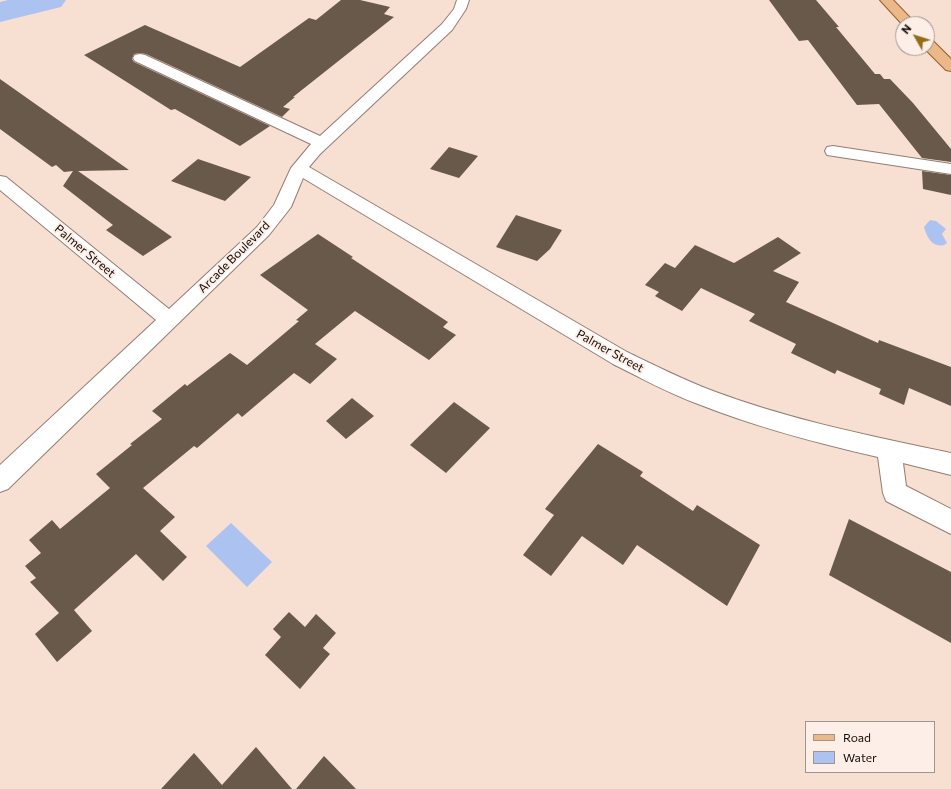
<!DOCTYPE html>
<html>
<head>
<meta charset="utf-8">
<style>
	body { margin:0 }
	#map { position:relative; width:951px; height:789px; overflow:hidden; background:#f7dfd2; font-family:Commissioner,sans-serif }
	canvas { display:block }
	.legend { position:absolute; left:805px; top:721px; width:130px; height:52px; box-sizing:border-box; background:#fdeee7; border:1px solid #a0948e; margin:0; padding:5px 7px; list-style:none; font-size:12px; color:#140c08 }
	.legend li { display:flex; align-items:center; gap:8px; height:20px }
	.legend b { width:20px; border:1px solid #a0948e }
	.north { position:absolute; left:895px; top:16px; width:40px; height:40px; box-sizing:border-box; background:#fdeee7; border:1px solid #a0948e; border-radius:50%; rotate:309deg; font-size:11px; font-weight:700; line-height:16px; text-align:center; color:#140c08 }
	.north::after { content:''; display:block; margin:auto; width:14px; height:18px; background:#936c14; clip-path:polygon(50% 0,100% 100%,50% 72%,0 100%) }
</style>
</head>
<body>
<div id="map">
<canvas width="951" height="789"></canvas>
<ul class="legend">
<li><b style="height:5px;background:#ebb88a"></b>Road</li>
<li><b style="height:11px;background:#acc3f1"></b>Water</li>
</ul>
<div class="north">N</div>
</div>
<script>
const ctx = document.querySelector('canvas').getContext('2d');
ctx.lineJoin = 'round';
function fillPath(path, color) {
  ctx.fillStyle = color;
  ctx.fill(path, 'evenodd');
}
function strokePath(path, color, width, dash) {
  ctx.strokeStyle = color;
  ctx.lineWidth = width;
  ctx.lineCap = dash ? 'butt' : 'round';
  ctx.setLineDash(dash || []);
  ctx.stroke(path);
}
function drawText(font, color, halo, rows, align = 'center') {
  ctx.font = font + ' Commissioner,sans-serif';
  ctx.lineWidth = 4;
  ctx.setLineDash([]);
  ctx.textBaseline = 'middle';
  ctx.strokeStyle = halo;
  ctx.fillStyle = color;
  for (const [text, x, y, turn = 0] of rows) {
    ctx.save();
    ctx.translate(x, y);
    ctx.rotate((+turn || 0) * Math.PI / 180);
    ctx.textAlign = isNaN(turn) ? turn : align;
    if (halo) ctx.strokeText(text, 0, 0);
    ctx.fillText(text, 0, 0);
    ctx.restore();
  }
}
fillPath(new Path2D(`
	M 930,220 L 936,221 L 946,229 L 942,234 L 947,243 L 944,245 C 932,248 927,237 924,227 Z
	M 231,523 L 272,562 L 247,587 L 206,546 Z`), '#acc3f1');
fillPath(new Path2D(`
	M 8,0 L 66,0 L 61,7 L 0,22 L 0,2 Z`), '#acc3f1');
fillPath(new Path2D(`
	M 341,0 L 360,0 L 390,7 L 384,14 L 394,17 L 293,97 L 295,97 L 283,107 L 290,109 L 282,117 L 146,54 L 140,53 L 134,54 L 132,59 L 134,62 L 270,126 L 240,146 L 175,109 L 171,110 L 84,55 L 145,25 L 240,67 L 309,18 L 316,20 Z
	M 769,0 L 816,0 L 839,27 L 836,27 L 875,74 L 880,74 L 884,79 L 890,79 L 913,103 L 951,149 L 951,162 L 922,158 L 879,104 L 857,105 L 808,40 L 799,41 Z
	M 0,79 L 129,170 L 78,171 L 172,237 L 143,256 L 106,230 L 113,225 L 63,186 L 73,171 L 64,172 L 56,165 L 52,167 L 0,129 Z
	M 449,147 L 478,156 L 459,178 L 430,169 Z
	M 198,159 L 251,177 L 225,201 L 171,181 Z
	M 922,171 L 951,175 L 951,195 L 923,189 Z
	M 516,215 L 562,230 L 550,249 L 537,261 L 496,247 Z
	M 318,234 L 353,257 L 351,258 L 448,322 L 443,327 L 456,335 L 429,360 L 355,311 L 315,344 L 337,359 L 310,384 L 294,373 L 242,417 L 238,413 L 197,448 L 194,446 L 143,488 L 175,517 L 160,531 L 187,557 L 163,581 L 136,554 L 74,610 L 92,631 L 57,662 L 35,634 L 59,613 L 30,582 L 36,578 L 25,566 L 41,553 L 29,540 L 52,520 L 60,529 L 110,488 L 96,474 L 132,445 L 130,444 L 162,419 L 152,411 L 185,384 L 187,386 L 230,353 L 247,365 L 299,321 L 296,320 L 308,310 L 260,275 Z
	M 778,237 L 801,253 L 773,271 L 799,282 L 786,302 L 878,343 L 879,340 L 951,367 L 951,406 L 909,388 L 904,405 L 879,394 L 881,389 L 837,370 L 835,374 L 791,353 L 796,344 L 749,321 L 755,314 L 701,288 L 682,311 L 655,296 L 659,292 L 645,285 L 665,263 L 675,268 L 695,245 L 734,263 Z
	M 352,398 L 374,416 L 346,439 L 326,421 Z
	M 454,402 L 490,428 L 446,473 L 410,445 Z
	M 598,444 L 643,472 L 640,476 L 693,511 L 697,505 L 760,545 L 727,606 L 637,545 L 623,565 L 582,536 L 551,576 L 523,555 L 554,515 L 545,509 Z
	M 849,519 L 951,572 L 951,643 L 829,575 Z
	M 289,612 L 305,627 L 316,614 L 336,633 L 323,648 L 330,654 L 300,689 L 265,655 L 281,637 L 273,629 Z
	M 256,747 L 292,789 L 161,789 L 194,753 L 222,785 Z
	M 324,756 L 356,789 L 296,789 Z`), '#69594a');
const minor = new Path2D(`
	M 457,0 L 469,0 L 466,9 L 452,30 L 320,154 L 309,167 L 627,352 C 656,366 684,380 713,391 C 790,420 871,436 951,453 L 951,475 L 903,463 L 906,486 L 951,509 L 951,534 L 886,501 L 883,493 L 878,457 C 817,443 756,427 698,404 C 668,393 641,378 613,364 L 303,178 L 291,207 L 269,235 L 8,489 L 0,492 L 0,465 L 156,320 L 0,190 L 0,176 L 6,177 L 169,309 L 257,227 L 274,205 L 291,168 L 311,144 L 135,61 L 133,58 L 135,55 L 140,54 L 145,55 L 320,136 L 442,24 L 454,9 Z
	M 833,146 L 951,164 L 951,174 L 827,155 L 825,151 L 827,147 Z`);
const major = new Path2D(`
	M 880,0 L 893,0 L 916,24 L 903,24 L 903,25 Z
	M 927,39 L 932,40 L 951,59 L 951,71 L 946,70 L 924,48 L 927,48 Z`);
strokePath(minor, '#937d72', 2);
strokePath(major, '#975d2a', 2);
fillPath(minor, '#fff');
fillPath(major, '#ebb88a');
drawText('12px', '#140c08', '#fdeee7', [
	["Palmer Street",85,251,40],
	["Arcade Boulevard",234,257,-45],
	["Palmer Street",610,351,29]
]);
</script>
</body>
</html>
